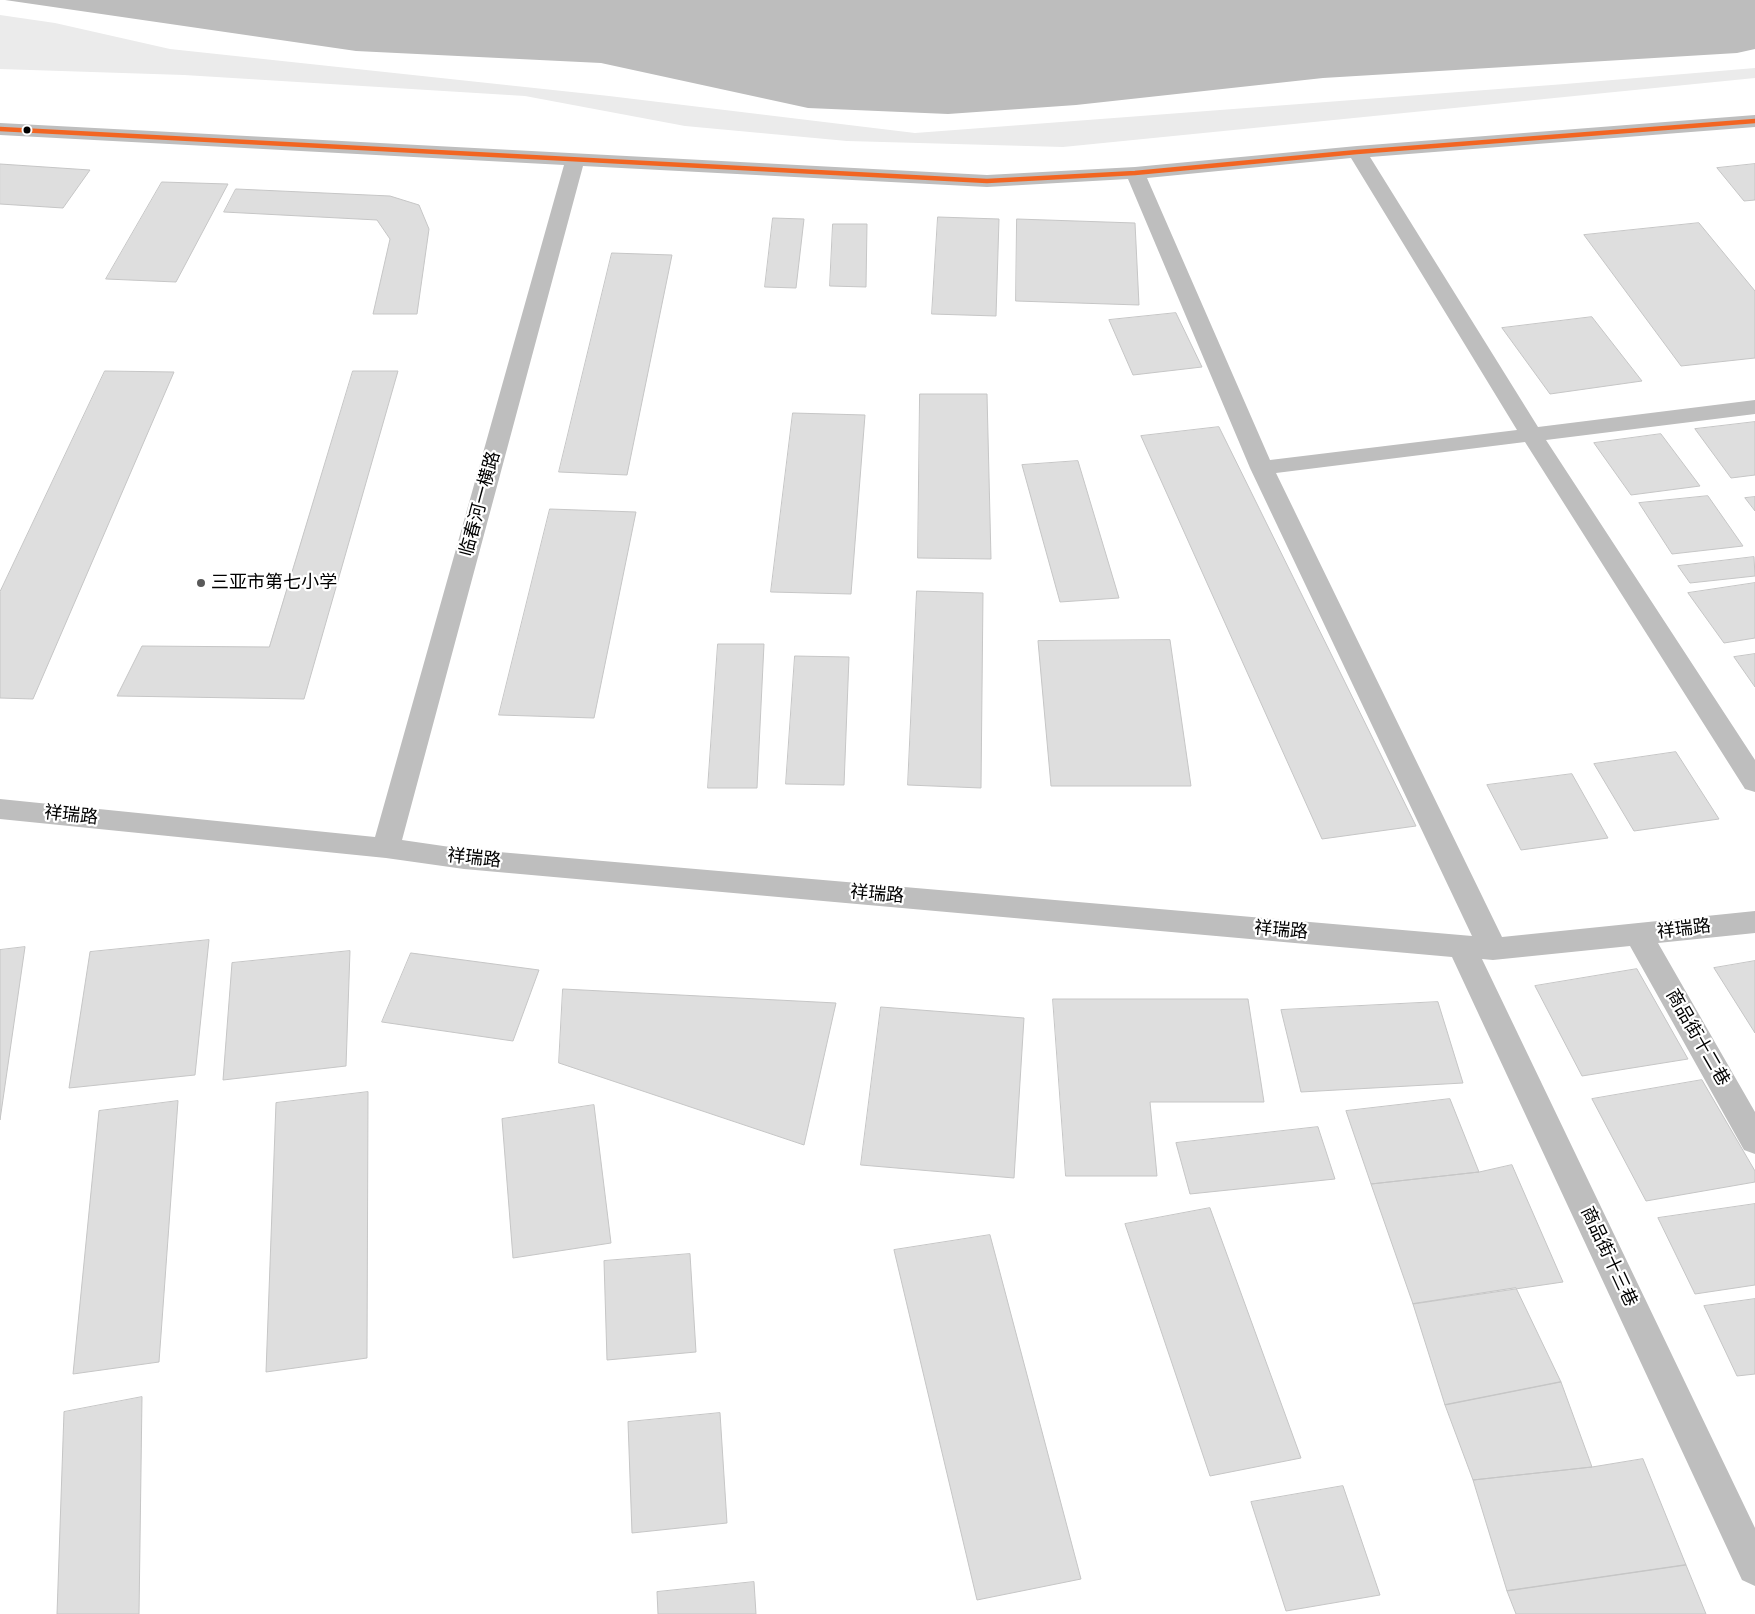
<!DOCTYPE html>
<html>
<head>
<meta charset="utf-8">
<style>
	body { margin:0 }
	canvas { display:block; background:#fff }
</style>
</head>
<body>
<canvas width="1755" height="1614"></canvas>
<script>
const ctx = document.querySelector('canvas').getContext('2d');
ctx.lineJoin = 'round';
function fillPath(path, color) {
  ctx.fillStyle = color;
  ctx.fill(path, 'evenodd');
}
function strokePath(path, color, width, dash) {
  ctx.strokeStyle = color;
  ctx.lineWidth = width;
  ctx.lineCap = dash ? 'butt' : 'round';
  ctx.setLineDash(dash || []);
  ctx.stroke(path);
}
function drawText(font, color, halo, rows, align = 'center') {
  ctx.font = font + ' "Roboto Condensed","Noto Sans SC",sans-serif';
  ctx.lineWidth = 4.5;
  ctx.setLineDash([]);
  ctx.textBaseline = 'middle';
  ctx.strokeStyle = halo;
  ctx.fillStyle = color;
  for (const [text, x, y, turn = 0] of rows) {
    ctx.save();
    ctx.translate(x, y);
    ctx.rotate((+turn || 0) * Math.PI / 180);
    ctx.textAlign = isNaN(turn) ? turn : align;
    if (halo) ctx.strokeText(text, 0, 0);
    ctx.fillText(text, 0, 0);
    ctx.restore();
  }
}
fillPath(new Path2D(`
	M 0,15 L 55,23 L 170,49 L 609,96 L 915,133 L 1565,84 L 1755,68 L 1755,78 L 1063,147 L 847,141 L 685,126 L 525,96 L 184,75 L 0,69 Z`), '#ebebeb');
fillPath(new Path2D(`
	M 5,0 L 1755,0 L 1755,49 L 1737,53 L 1323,78 L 1076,105 L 948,114 L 808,108 L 601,63 L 356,51 Z`), '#bdbdbd');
const building = new Path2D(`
	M 0,164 L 90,170 L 63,208 L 0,204 Z
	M 1755,164 L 1755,200 L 1744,201 L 1717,168 Z
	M 162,182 L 228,184 L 176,282 L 106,279 Z
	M 236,189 L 390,196 L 419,205 L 429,229 L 417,314 L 373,314 L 390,239 L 377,220 L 224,212 Z
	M 938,217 L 999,219 L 996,316 L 932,314 Z
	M 773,218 L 804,219 L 796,288 L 765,287 Z
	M 1017,219 L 1135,223 L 1139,305 L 1016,301 Z
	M 1699,223 L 1755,291 L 1755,358 L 1681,366 L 1584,235 Z
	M 833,224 L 867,224 L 866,287 L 830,286 Z
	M 612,253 L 672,255 L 627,475 L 559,472 Z
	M 1176,313 L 1202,367 L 1133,375 L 1109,320 Z
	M 1592,317 L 1642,381 L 1550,394 L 1502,328 Z
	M 105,371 L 174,372 L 33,699 L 0,698 L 0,592 Z
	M 353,371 L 398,371 L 304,699 L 117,696 L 142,646 L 269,647 Z
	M 920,394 L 987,394 L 991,559 L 918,558 Z
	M 793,413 L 865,415 L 851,594 L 771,592 Z
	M 1755,422 L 1755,475 L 1731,478 L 1695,429 Z
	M 1219,427 L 1416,826 L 1322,839 L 1141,436 Z
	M 1661,434 L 1700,486 L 1631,495 L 1594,443 Z
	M 1078,461 L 1119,598 L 1060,602 L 1022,465 Z
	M 1708,496 L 1743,546 L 1672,554 L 1639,503 Z
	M 1755,497 L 1755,511 L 1745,498 Z
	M 550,509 L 636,512 L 594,718 L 499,715 Z
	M 1754,557 L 1755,576 L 1690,583 L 1678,566 Z
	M 1755,583 L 1755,638 L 1724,643 L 1688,593 Z
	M 917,591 L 983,593 L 981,788 L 908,785 Z
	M 1170,640 L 1191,786 L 1051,786 L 1038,641 Z
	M 718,644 L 764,644 L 757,788 L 708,788 Z
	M 1755,654 L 1755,687 L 1734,657 Z
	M 795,656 L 849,657 L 844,785 L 786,784 Z
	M 1676,752 L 1719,819 L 1634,831 L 1594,764 Z
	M 1572,774 L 1608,838 L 1521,850 L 1487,785 Z
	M 209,940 L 195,1075 L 69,1088 L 90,952 Z
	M 25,947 L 0,1120 L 0,950 Z
	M 350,951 L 346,1066 L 223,1080 L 232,963 Z
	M 411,953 L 539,970 L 513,1041 L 382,1022 Z
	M 1755,961 L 1755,1033 L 1714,968 Z
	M 1637,969 L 1688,1059 L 1582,1076 L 1535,986 Z
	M 563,989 L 836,1003 L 804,1145 L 559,1063 Z
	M 1053,999 L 1248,999 L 1264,1102 L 1150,1102 L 1157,1176 L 1066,1176 Z
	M 1438,1002 L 1463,1083 L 1301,1092 L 1281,1010 Z
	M 881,1007 L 1024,1018 L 1014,1178 L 861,1165 Z
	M 1702,1080 L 1755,1171 L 1755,1182 L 1646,1201 L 1592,1099 Z
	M 368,1092 L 367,1358 L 266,1372 L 276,1103 Z
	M 1450,1099 L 1479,1172 L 1371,1184 L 1346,1111 Z
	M 178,1101 L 159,1362 L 73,1374 L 99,1111 Z
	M 594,1105 L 611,1243 L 513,1258 L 502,1119 Z
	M 1318,1127 L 1335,1179 L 1190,1194 L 1176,1143 Z
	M 1512,1165 L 1563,1282 L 1413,1304 L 1371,1184 L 1479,1172 Z
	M 1755,1204 L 1755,1285 L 1695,1294 L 1658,1218 Z
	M 1210,1208 L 1301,1458 L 1210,1476 L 1125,1224 Z
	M 990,1235 L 1081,1579 L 977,1600 L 894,1250 Z
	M 690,1254 L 696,1352 L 607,1360 L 604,1261 Z
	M 1516,1288 L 1561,1382 L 1445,1405 L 1413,1304 Z
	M 1755,1299 L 1755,1374 L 1737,1376 L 1704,1306 Z
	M 1561,1382 L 1592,1467 L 1473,1480 L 1445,1405 Z
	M 142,1397 L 139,1614 L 57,1614 L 64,1412 Z
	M 720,1413 L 727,1523 L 632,1533 L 628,1422 Z
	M 1643,1459 L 1686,1565 L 1507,1591 L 1473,1480 L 1592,1467 Z
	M 1343,1486 L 1380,1595 L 1286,1611 L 1251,1502 Z
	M 1686,1565 L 1706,1614 L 1516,1614 L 1507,1591 Z
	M 754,1582 L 756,1614 L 658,1614 L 657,1592 Z`);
fillPath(building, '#dedede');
strokePath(building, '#c6c6c6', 1);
fillPath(new Path2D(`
	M 1755,115 L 1755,127 L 1370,157 L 1538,427 L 1755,400 L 1755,414 L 1546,440 L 1755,760 L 1755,792 L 1745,789 L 1525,442 L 1276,473 L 1502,937 L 1755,911 L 1755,933 L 1658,943 L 1755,1112 L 1755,1154 L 1744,1150 L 1630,946 L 1493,960 L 1482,959 L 1755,1528 L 1755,1586 L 1742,1580 L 1452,957 L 464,869 L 386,858 L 0,819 L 0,799 L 375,837 L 564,165 L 0,135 L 0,123 L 987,175 L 1135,167 L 1357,146 ZM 1351,158 L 1517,430 L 1270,460 L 1147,178 ZM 583,166 L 987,187 L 1128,179 L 1250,468 L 1472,936 L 464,849 L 402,840 Z`), '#bebebe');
strokePath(new Path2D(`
	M 0,129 L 987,181 L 1135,173 L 1357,152 L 1755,121`), '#f26522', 4.5);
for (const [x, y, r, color] of [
	[27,130,4.5,"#000"],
	[201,583,5,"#595959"]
]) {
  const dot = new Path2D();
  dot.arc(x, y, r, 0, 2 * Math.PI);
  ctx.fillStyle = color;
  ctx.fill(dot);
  strokePath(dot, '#fff', 2);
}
drawText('18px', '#000', '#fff', [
	["临春河一横路",481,504,-75],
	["祥瑞路",71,816,6],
	["祥瑞路",474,859,6],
	["祥瑞路",877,895,5],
	["祥瑞路",1684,930,-7],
	["祥瑞路",1281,931,5],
	["商品街十二巷",1697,1038,60],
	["商品街十三巷",1608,1257,65]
]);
drawText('18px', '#000', '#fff', [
	["三亚市第七小学",211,583]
], 'left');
</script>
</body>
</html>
